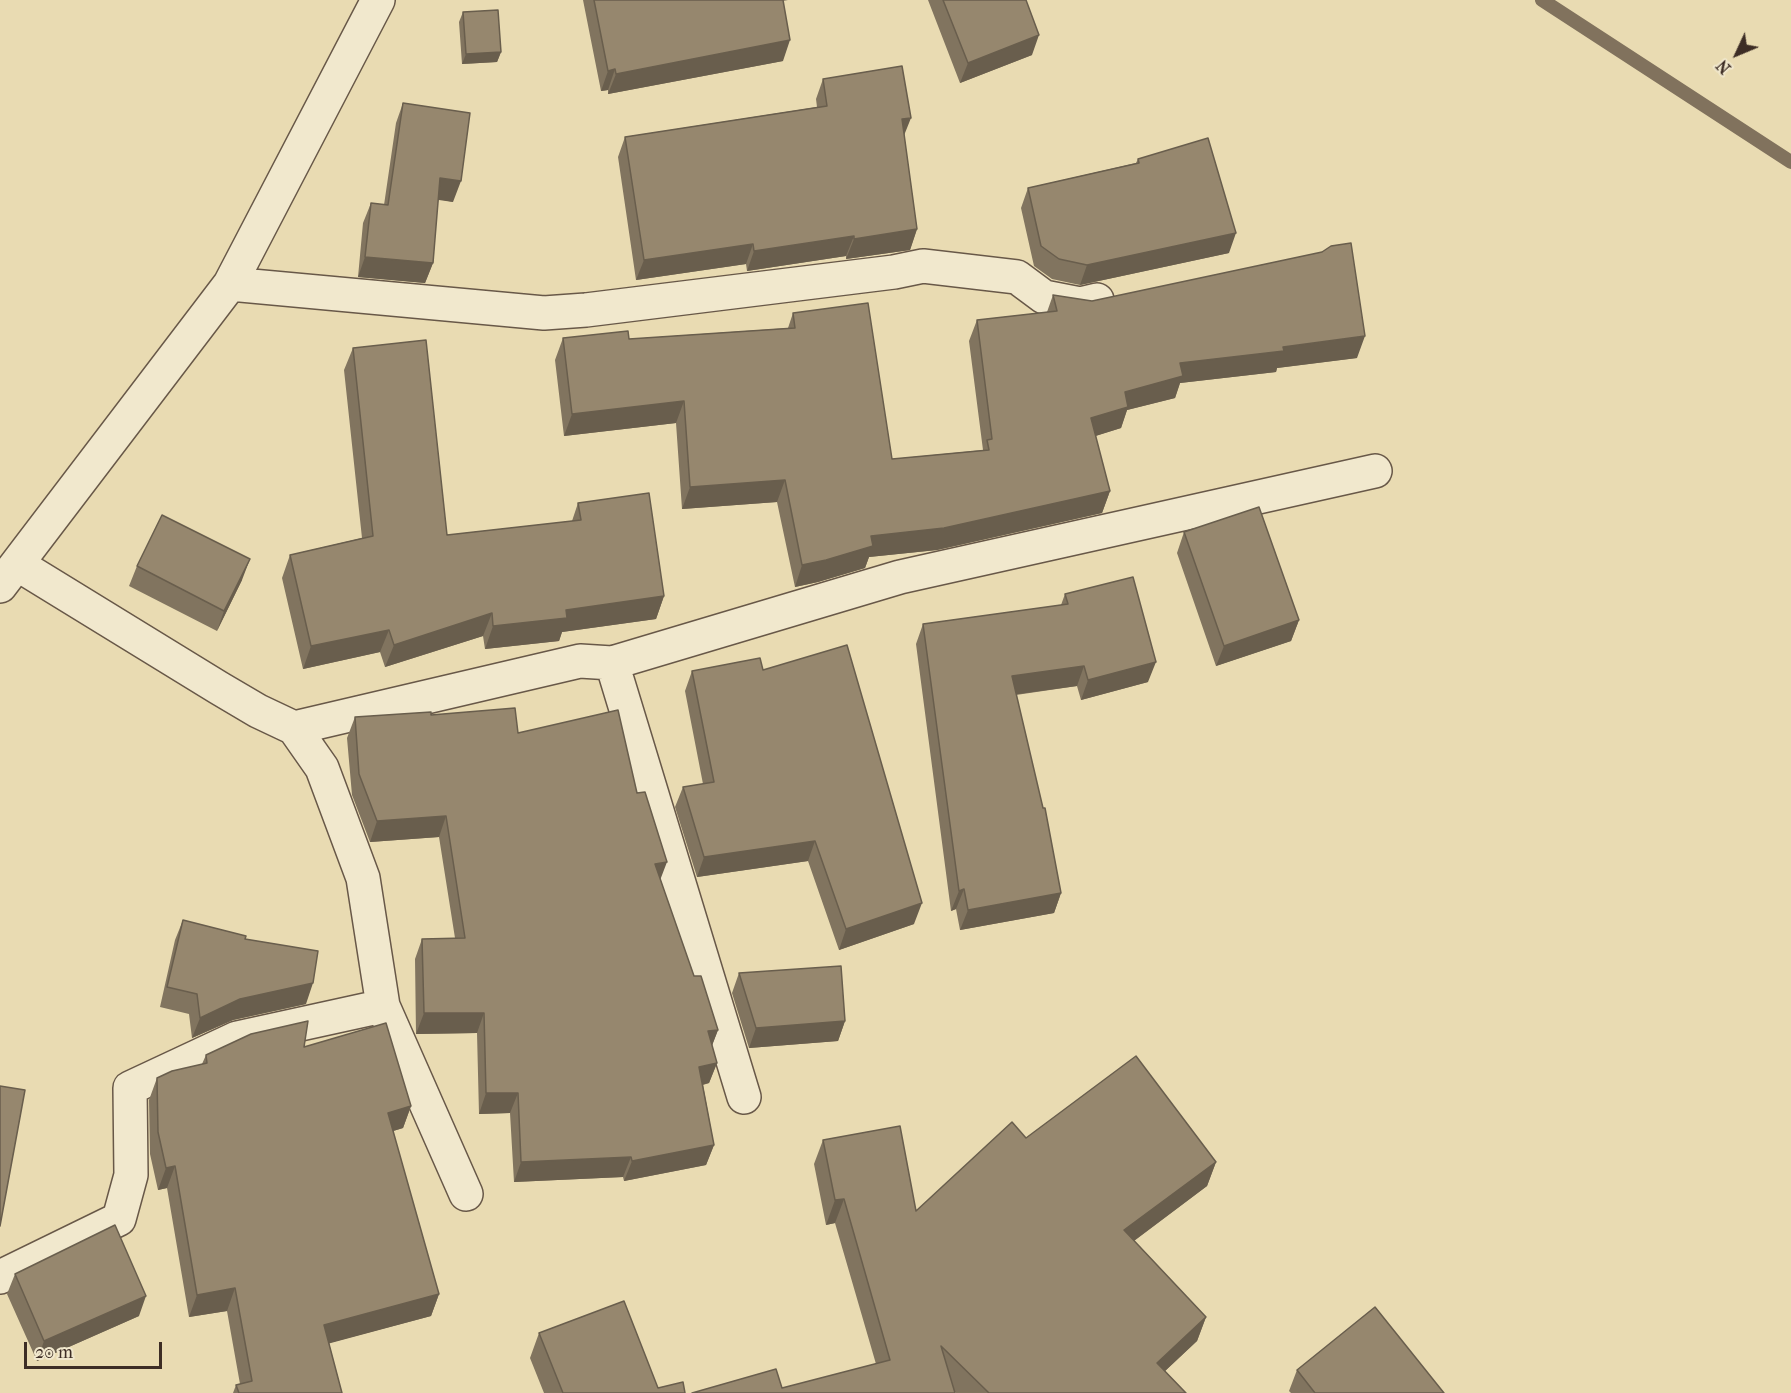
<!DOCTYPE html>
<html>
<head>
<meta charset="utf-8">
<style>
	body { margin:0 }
	#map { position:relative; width:1791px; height:1393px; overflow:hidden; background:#e9dbb2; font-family:"IM FELL French Canon",serif }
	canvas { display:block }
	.north { position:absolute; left:1707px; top:24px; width:60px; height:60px; -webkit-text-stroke:4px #f1e8cd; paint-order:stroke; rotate:226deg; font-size:16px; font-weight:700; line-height:24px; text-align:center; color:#3d2d25 }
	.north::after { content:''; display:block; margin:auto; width:21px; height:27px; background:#3d2d25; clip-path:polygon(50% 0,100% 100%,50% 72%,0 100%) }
	.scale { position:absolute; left:24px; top:1342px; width:138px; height:27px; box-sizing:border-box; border:3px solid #3d2d25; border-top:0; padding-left:8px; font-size:18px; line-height:21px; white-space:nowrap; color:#3d2d25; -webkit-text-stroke:4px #f1e8cd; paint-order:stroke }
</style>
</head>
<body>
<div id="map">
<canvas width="1791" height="1393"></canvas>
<div class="north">N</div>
<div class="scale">20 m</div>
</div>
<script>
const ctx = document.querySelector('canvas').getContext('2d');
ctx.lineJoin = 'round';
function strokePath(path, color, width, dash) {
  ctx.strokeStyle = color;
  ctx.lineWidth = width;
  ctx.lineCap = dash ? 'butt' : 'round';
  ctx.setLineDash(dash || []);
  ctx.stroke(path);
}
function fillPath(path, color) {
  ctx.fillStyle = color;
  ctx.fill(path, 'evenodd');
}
strokePath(new Path2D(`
	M 1542,0 L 1791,162`), '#81725d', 14);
const minor = new Path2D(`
	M 230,284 L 544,313 L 586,310 L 894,272 L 923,266 L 1017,277 L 1044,297 L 1080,304 L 1097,300
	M 17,564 L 219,688 L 258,711 L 294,728 L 322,768 L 363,878 L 383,1006 L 466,1194
	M 0,586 L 230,284 L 378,0
	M 612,663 L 744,1097
	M 294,728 L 580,661 L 612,663 L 900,577 L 1375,471
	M 0,1277 L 119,1219 L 131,1175 L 130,1088 L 237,1038 L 383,1006`);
strokePath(minor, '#685848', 36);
strokePath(minor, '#f1e8cd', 33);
fillPath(new Path2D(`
	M 583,0 L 788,0 L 783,1 L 783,61 L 608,94 L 608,90 L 601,91 Z
	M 928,0 L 1026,0 L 1032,55 L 960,83 Z
	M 463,12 L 501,52 L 497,62 L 462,64 L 459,22 Z
	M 823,79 L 904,134 L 917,229 L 910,250 L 846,259 L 846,256 L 747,271 L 746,264 L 636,280 L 618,157 L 625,137 L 817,107 L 816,99 Z
	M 403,103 L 453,202 L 438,199 L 433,263 L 425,283 L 358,277 L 363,223 L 371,203 L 384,205 L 396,123 Z
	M 1138,159 L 1229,253 L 1080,285 L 1052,279 L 1034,266 L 1021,208 L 1028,188 L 1136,163 Z
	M 1053,295 L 1357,358 L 1277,368 L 1276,372 L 1180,383 L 1175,398 L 1127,410 L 1121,428 L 1095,436 L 1110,491 L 1102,513 L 937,550 L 869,557 L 865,568 L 818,582 L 795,587 L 777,502 L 682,509 L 676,423 L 564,436 L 555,360 L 563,338 L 629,339 L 788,328 L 793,313 L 892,459 L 983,450 L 969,341 L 977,320 L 1047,312 Z
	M 353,348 L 447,535 L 572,521 L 578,503 L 664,596 L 656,619 L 562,632 L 559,641 L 485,649 L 483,636 L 385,667 L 380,652 L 303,669 L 282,578 L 290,555 L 362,538 L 344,370 Z
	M 1184,532 L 1299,620 L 1291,641 L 1216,666 L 1177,553 Z
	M 137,566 L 242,580 L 217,631 L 129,586 Z
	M 1065,594 L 1148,682 L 1081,700 L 1077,686 L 1016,695 L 1061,893 L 1054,913 L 960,930 L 956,909 L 951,911 L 916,644 L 923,624 L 1061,605 Z
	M 763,670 L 914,924 L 839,950 L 808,861 L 697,877 L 675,807 L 683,787 L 703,784 L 685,691 L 692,671 Z
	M 431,715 L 518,733 L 637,793 L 660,880 L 694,976 L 718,1030 L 712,1045 L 717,1063 L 709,1083 L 703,1085 L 714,1145 L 706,1165 L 624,1181 L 623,1177 L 514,1182 L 510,1113 L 479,1114 L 477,1033 L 416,1034 L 415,959 L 422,939 L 455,938 L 439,837 L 370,842 L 352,795 L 347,738 L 355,717 Z
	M 183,920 L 245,939 L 306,1004 L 233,1020 L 192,1038 L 189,1014 L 160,1007 L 175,940 Z
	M 739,973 L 845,1021 L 838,1041 L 749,1048 L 732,993 Z
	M 304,1047 L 411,1106 L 403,1128 L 393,1131 L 439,1294 L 431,1316 L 329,1343 L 342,1393 L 233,1393 L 236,1385 L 240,1384 L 227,1311 L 189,1317 L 167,1188 L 158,1190 L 150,1154 L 149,1100 L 157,1078 L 202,1064 L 206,1055 Z
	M 1026,1138 L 1216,1162 L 1207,1186 L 1134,1241 L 1206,1317 L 1197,1341 L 1165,1371 L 1186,1393 L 956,1393 L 954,1391 L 782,1388 L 876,1364 L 835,1223 L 826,1225 L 814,1164 L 823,1140 L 916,1211 Z
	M 15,1274 L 139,1316 L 37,1361 L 7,1294 Z
	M 539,1333 L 658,1388 L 685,1393 L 544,1393 L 530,1358 Z
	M 1297,1370 L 1444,1393 L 1291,1393 L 1289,1391 Z`), '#81745f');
fillPath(new Path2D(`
	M 1039,35 L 1032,55 L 960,83 L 968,63 Z
	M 790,40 L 783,61 L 608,94 L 616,74 Z
	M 501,52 L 497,62 L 462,64 L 466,54 Z
	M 615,69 L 608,90 L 601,91 L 608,71 Z
	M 911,118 L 903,138 L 902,119 Z
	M 440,178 L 461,181 L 453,202 L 432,199 Z
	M 917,229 L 910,250 L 846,259 L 854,239 Z
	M 1236,233 L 1229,253 L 1080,285 L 1087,265 Z
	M 854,236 L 846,256 L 747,271 L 754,251 Z
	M 753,244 L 746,264 L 636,280 L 644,260 Z
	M 365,257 L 433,263 L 425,283 L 358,277 Z
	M 1365,336 L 1357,358 L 1277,368 L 1276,372 L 1180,383 L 1175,398 L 1127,410 L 1121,428 L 1083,440 L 1091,418 L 1125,392 L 1180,363 L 1283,347 Z
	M 684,401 L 676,423 L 564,436 L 572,414 Z
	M 785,480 L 777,502 L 682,509 L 690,487 Z
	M 1110,491 L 1102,513 L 937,550 L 869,557 L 865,568 L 818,582 L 795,587 L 802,565 L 871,536 Z
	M 250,559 L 242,580 L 217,631 L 224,611 Z
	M 664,596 L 656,619 L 562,632 L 559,641 L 485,649 L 493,626 L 566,610 Z
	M 492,613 L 483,636 L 385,667 L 394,645 Z
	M 1299,620 L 1291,641 L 1216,666 L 1224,646 Z
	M 389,630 L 380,652 L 303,669 L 311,646 Z
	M 1156,662 L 1148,682 L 1081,700 L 1088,680 Z
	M 1084,666 L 1077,686 L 1004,696 L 1012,676 Z
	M 446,816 L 439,837 L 370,842 L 377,821 Z
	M 815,841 L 808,861 L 697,877 L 704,857 Z
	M 667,862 L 659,883 L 655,864 Z
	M 964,889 L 956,909 L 951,911 L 959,891 Z
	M 1061,893 L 1054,913 L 960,930 L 968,910 Z
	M 922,903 L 914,924 L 839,950 L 846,929 Z
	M 313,983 L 306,1004 L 233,1020 L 192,1038 L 200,1018 L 240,999 Z
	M 424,1013 L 484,1013 L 477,1033 L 416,1034 Z
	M 845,1021 L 838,1041 L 749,1048 L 756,1028 Z
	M 718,1030 L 710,1051 L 708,1031 Z
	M 717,1063 L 709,1083 L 692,1087 L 699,1067 Z
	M 486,1093 L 518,1093 L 510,1113 L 479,1114 Z
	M 411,1106 L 403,1128 L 380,1135 L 388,1113 Z
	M 714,1145 L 706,1165 L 624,1181 L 632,1161 Z
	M 631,1157 L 623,1177 L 514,1182 L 521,1162 Z
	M 1216,1162 L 1207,1186 L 1115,1255 L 1124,1230 Z
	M 175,1166 L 167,1188 L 158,1190 L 166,1168 Z
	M 844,1199 L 835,1223 L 826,1225 L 835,1200 Z
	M 235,1288 L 227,1311 L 189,1317 L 197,1295 Z
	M 439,1294 L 431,1316 L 316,1347 L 324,1325 Z
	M 146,1296 L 139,1316 L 37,1361 L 44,1341 Z
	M 1206,1317 L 1197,1341 L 1148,1387 L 1157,1363 Z`), '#695e4d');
const building = new Path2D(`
	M 594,0 L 783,0 L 790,40 L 616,74 L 615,69 L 608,71 Z
	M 943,0 L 1026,0 L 1039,35 L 968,63 Z
	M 498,10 L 501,52 L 466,54 L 463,12 Z
	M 902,66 L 911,118 L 902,119 L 917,229 L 854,239 L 854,236 L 754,251 L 753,244 L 644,260 L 625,137 L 827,106 L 823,79 Z
	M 403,103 L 470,113 L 461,181 L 440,178 L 433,263 L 365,257 L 371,203 L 388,205 Z
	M 1208,138 L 1236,233 L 1087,265 L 1059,259 L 1041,246 L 1028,188 L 1139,163 L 1138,159 Z
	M 1351,243 L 1365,336 L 1283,347 L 1284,351 L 1180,363 L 1183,376 L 1125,392 L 1128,407 L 1091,418 L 1110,491 L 944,528 L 871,536 L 873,546 L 826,560 L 802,565 L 785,480 L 690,487 L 684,401 L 572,414 L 563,338 L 628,331 L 629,339 L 795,328 L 793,313 L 868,303 L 892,459 L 989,450 L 987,440 L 992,439 L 977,320 L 1057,311 L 1053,295 L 1092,301 L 1322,252 L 1331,246 Z
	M 426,340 L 447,535 L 581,520 L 578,503 L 649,493 L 664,596 L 566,610 L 567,618 L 493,626 L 492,613 L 394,645 L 389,630 L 311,646 L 290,555 L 373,536 L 353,348 Z
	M 1259,507 L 1299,620 L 1224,646 L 1184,532 Z
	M 162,515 L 250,559 L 224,611 L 137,566 Z
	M 1133,577 L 1156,662 L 1088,680 L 1084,666 L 1012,676 L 1043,808 L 1045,808 L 1061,893 L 968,910 L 964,889 L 959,891 L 923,624 L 1068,604 L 1065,594 Z
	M 847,645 L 922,903 L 846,929 L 815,841 L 704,857 L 683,787 L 714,782 L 692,671 L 760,658 L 763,670 Z
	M 515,708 L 518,733 L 618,710 L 637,793 L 645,792 L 667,862 L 655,864 L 694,976 L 701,976 L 718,1030 L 708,1031 L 717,1063 L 699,1067 L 714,1145 L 632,1161 L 631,1157 L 521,1162 L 518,1093 L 486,1093 L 484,1013 L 424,1013 L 422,939 L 465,938 L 446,816 L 377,821 L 359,774 L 355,717 L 431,712 L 431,715 Z
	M 183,920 L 246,936 L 245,939 L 318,951 L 313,983 L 240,999 L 200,1018 L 197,994 L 167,987 Z
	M 841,966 L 845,1021 L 756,1028 L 739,973 Z
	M 308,1021 L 304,1047 L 386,1023 L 411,1106 L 388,1113 L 439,1294 L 324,1325 L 342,1393 L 239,1393 L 236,1385 L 252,1381 L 235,1288 L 197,1295 L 175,1166 L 166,1168 L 158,1132 L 157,1078 L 172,1071 L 207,1063 L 206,1055 L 251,1034 Z
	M 1136,1056 L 1216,1162 L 1124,1230 L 1206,1317 L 1157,1363 L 1186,1393 L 989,1393 L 941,1346 L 955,1393 L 692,1393 L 776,1369 L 782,1388 L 890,1360 L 844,1199 L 835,1200 L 823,1140 L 900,1126 L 916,1211 L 1012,1122 L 1026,1138 Z
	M 0,1086 L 25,1090 L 0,1226 Z
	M 115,1225 L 146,1296 L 44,1341 L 15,1274 Z
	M 624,1301 L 658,1388 L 683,1382 L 685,1393 L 563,1393 L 539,1333 Z
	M 1375,1307 L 1444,1393 L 1315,1393 L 1297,1370 Z`);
fillPath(building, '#96876e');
strokePath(building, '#695e4d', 1.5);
</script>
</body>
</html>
